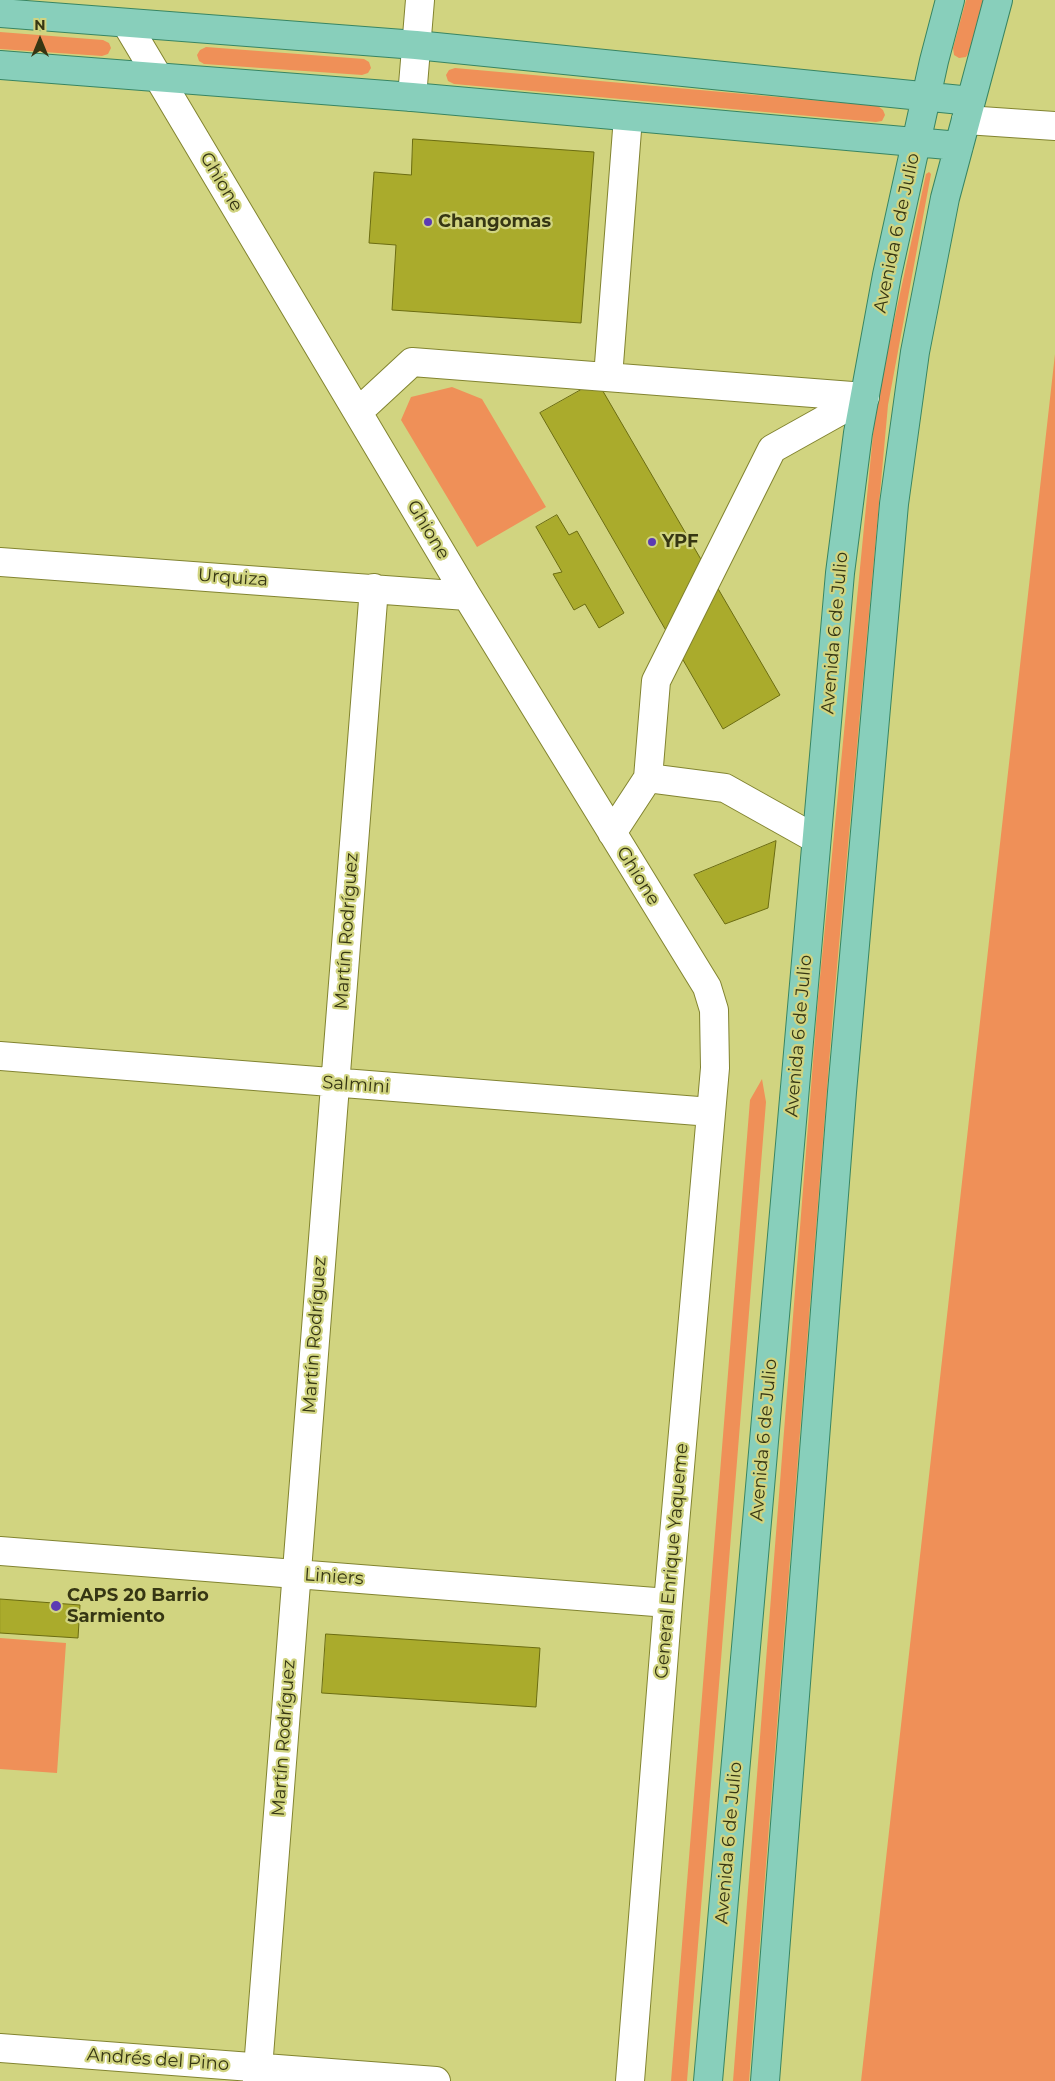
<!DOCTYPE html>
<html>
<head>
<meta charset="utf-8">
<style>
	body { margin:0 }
	#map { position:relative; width:1055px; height:2081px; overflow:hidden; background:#d1d480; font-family:Montserrat,sans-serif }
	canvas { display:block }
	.north { position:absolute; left:15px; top:15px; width:50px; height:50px; -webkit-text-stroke:4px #d1d480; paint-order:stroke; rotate:0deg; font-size:14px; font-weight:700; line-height:20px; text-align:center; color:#363613 }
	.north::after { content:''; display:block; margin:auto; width:18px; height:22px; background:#363613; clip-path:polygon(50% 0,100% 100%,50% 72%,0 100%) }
</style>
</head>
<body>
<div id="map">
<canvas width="1055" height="2081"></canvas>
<div class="north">N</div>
</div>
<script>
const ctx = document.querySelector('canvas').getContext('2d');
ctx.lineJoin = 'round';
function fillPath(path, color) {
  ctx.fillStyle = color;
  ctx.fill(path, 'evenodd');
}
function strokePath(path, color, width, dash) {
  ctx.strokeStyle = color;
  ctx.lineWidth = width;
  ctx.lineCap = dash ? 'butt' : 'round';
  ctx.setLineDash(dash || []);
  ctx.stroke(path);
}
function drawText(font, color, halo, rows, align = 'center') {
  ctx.font = font + ' Montserrat,sans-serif';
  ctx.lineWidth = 4.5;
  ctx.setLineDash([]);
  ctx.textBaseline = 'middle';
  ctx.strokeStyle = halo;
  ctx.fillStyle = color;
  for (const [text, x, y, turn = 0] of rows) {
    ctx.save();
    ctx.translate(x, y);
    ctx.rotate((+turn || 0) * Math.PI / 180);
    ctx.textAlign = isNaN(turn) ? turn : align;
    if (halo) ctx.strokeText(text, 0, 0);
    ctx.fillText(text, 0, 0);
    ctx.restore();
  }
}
fillPath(new Path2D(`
	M 966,0 L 983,0 L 969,52 L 966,57 L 959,58 L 954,55 L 953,48 Z
	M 0,32 L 103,40 L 109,43 L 111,48 L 108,54 L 102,56 L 0,49 Z
	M 206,47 L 364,59 L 369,62 L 371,68 L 368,73 L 362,75 L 204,64 L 199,61 L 197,55 L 200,50 Z
	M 455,68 L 878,106 L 883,110 L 885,115 L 882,121 L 876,122 L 454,84 L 448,81 L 446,75 L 449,70 Z
	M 929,172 L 931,174 L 888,405 L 834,1000 L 749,2081 L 733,2081 L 818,998 L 876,404 L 926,174 Z
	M 1055,354 L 1055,2081 L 861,2081 Z
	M 452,387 L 482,399 L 546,507 L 477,547 L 401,420 L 411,397 Z
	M 762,1079 L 766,1102 L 687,2081 L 671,2081 L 750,1100 Z
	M 0,1638 L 66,1643 L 57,1773 L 0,1769 Z`), '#ef9058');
const building = new Path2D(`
	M 413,139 L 594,152 L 581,323 L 392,310 L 396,245 L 369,243 L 374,172 L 411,175 Z
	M 597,381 L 780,695 L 723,729 L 540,413 Z
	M 557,515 L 569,535 L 577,531 L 624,613 L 599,628 L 585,604 L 574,610 L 553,574 L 562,572 L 536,527 Z
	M 776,841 L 768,908 L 725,924 L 694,875 Z
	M 0,1599 L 80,1605 L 78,1638 L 0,1633 Z
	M 326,1634 L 540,1648 L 536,1707 L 322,1693 Z`);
fillPath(building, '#aaab2c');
strokePath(building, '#6b6c11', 1);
const minor = new Path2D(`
	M 126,23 L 467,596 L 707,987 L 714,1010 L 715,1068 L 668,1603 L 630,2081
	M 412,97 L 420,0
	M 966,120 L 1055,126
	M 608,377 L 628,117
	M 358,412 L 412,362 L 865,397
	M 0,562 L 467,596
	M 648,778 L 725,788 L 816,839
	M 612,833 L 648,778 L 656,681 L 772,449 L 865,397
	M 0,1056 L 711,1112
	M 0,1551 L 668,1603
	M 0,2048 L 436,2081
	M 257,2081 L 374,588`);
const major = new Path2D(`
	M 0,13 L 416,45 L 971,101
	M 0,65 L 412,97 L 959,146
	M 708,2081 L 840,573 L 858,433 L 887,275 L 934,61 L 950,0
	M 765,2081 L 842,1092 L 894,504 L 915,352 L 945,198 L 998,0`);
strokePath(minor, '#828430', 30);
strokePath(major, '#388562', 30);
strokePath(minor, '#fff', 28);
strokePath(major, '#88cfbb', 28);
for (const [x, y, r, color] of [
	[428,222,5,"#5c3bb3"],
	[652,542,5,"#5c3bb3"],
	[56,1606,6,"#5c3bb3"]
]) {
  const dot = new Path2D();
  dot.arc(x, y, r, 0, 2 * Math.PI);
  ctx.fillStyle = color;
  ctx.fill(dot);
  strokePath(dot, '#d1d480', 2);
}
drawText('18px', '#363613', '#d1d480', [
	["Ghione",221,182,59],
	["Avenida 6 de Julio",897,233,-78],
	["Ghione",428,530,59],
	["Urquiza",233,578,4],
	["Avenida 6 de Julio",835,633,-85],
	["Ghione",638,876,58],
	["Martín Rodríguez",347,931,-86],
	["Avenida 6 de Julio",799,1036,-85],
	["Salmini",356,1085,4],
	["Martín Rodríguez",315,1335,-86],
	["Avenida 6 de Julio",764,1440,-85],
	["General Enrique Yaqueme",672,1561,-85],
	["Liniers",334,1577,4],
	["Martín Rodríguez",284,1738,-86],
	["Avenida 6 de Julio",729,1843,-85],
	["Andrés del Pino",158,2060,4]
]);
drawText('bold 18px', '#363613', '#d1d480', [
	["Changomas",438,222],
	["YPF",662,542],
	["CAPS 20 Barrio",67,1596],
	["Sarmiento",67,1617]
], 'left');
</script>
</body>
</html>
